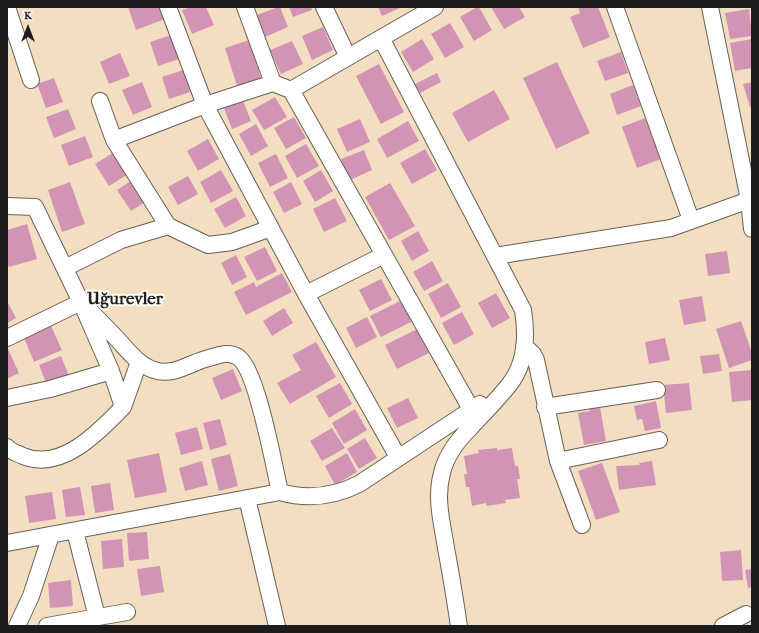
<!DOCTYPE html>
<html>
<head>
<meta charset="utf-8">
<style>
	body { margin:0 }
	#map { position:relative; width:759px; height:633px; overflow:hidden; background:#f4dec1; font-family:"IM FELL French Canon",serif }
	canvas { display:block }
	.frame { position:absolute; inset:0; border:8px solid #1c1c1c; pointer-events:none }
	.north { position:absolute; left:8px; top:8px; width:40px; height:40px; -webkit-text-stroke:3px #fdfcf7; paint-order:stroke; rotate:0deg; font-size:11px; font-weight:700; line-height:16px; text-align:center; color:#1c1c1c }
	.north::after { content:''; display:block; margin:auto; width:14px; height:18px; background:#1c1c1c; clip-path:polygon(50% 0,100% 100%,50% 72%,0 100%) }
</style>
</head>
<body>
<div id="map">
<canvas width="759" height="633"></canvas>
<div class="frame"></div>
<div class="north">K</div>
</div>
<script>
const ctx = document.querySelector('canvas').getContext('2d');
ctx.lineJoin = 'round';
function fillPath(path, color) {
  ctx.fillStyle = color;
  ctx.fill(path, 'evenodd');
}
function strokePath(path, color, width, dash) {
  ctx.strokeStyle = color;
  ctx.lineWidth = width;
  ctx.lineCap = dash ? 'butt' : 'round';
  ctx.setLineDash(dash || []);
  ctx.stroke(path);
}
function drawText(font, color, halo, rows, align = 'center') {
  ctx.font = font + ' "IM FELL French Canon",serif';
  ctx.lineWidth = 4;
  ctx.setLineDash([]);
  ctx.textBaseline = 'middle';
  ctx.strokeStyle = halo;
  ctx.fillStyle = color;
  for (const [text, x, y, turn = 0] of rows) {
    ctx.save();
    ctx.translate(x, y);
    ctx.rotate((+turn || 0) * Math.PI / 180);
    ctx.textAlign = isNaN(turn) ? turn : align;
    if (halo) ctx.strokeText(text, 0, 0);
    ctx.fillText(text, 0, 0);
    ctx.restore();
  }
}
fillPath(new Path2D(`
	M 128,7 L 161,7 L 165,19 L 136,30 Z
	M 191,7 L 206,7 L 214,25 L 192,34 L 182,10 Z
	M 278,7 L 280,7 L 288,27 L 265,37 L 257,15 Z
	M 289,7 L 311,7 L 312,10 L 293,17 Z
	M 378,7 L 402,7 L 382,16 Z
	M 477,7 L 479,7 L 492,30 L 474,41 L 460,17 Z
	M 491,7 L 519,7 L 525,17 L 504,29 Z
	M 578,7 L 598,7 L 610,37 L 583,48 L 570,17 L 580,13 Z
	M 749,9 L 752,36 L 730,39 L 725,13 Z
	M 450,23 L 464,47 L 445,58 L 431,34 Z
	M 323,27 L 333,50 L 312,60 L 302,36 Z
	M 171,35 L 179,59 L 158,66 L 150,42 Z
	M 422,39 L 434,59 L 413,72 L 401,52 Z
	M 752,39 L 752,68 L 735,71 L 730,43 Z
	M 249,40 L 262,81 L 238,89 L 225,48 Z
	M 292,41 L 303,64 L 281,74 L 270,50 Z
	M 621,52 L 628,73 L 605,81 L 597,61 Z
	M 120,53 L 130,76 L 109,84 L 100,62 Z
	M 557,62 L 590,133 L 556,149 L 523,78 Z
	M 379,64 L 404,112 L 381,124 L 356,76 Z
	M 183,70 L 190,92 L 169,99 L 162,77 Z
	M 437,73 L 441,82 L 420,93 L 415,84 Z
	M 54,78 L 63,102 L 46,108 L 37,84 Z
	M 142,82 L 152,107 L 133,115 L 122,90 Z
	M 752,82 L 752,107 L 750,107 L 743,84 Z
	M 633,85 L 641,106 L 617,115 L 610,94 Z
	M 494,90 L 510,119 L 468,142 L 452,113 Z
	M 275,97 L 287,117 L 264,130 L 252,110 Z
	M 242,98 L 251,121 L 232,129 L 223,106 Z
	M 68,109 L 76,129 L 54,138 L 46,117 Z
	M 294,117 L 306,138 L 286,149 L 274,128 Z
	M 645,118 L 661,159 L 637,168 L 622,127 Z
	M 360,119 L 370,142 L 347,152 L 337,129 Z
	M 408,121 L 419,141 L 387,158 L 377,139 Z
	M 256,124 L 268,146 L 251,156 L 239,134 Z
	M 85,136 L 93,157 L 69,166 L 61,145 Z
	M 208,139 L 219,159 L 198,171 L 187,151 Z
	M 306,144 L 319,166 L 297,178 L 285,156 Z
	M 425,149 L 437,170 L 412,184 L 400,163 Z
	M 364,150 L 372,170 L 350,180 L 341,159 Z
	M 116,151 L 130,173 L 109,186 L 95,164 Z
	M 276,154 L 288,178 L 270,187 L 258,163 Z
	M 221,170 L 233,191 L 211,203 L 200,182 Z
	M 321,170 L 333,191 L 315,202 L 303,181 Z
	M 188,176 L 198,194 L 178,205 L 168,187 Z
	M 134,179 L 148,200 L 131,211 L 117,190 Z
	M 70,182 L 85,224 L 62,232 L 48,190 Z
	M 291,182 L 302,204 L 284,213 L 273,192 Z
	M 390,183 L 415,226 L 389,240 L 365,197 Z
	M 236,197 L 246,216 L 225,228 L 214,209 Z
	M 335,198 L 347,221 L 324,232 L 313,209 Z
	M 27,224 L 37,259 L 9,267 L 7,262 L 7,230 Z
	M 418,231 L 429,251 L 412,261 L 401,241 Z
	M 265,247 L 277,271 L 257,281 L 244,257 Z
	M 727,251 L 730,273 L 708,276 L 705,254 Z
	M 236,255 L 247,277 L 232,285 L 221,263 Z
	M 432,261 L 443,281 L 424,291 L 413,272 Z
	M 282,273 L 292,292 L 246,315 L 234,292 L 254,282 L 256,287 Z
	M 381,279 L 392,300 L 370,311 L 359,290 Z
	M 448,283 L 461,307 L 441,318 L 428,294 Z
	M 496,293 L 510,318 L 492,328 L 478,303 Z
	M 702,296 L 706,321 L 684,325 L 679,300 Z
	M 402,300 L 413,321 L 381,337 L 370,316 Z
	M 7,301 L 16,318 L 7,323 Z
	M 284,308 L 293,323 L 272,336 L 263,321 Z
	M 462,312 L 474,334 L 454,345 L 442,323 Z
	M 367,317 L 377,337 L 356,348 L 346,328 Z
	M 741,321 L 752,353 L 752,360 L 729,368 L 716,329 Z
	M 51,326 L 62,350 L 34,362 L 24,338 Z
	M 417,329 L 429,353 L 397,369 L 385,345 Z
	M 665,338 L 670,360 L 649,364 L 645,342 Z
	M 316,342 L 336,377 L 290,404 L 277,383 L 301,370 L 292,355 Z
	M 7,347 L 19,373 L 7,379 Z
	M 719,354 L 722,371 L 703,374 L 700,356 Z
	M 61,356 L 69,376 L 47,385 L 39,365 Z
	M 233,369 L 242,391 L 221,400 L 212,378 Z
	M 752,370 L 752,400 L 732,402 L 729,372 Z
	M 340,383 L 352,404 L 329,418 L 316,396 Z
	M 689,383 L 692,410 L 666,413 L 663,385 Z
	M 408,398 L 418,418 L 397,428 L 387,408 Z
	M 656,401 L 661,428 L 645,431 L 642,419 L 637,420 L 634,406 Z
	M 600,407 L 606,441 L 584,445 L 578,413 L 590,411 L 589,409 Z
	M 355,409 L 367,430 L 344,444 L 332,423 Z
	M 220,419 L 227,445 L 210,450 L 203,423 Z
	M 197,427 L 203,449 L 181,455 L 175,433 Z
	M 332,428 L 345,448 L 322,461 L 310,441 Z
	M 365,438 L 377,458 L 359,469 L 347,449 Z
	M 497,448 L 497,450 L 512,448 L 515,466 L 518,466 L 520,479 L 517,479 L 520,498 L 505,500 L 506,503 L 487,506 L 486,503 L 472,506 L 469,487 L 466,487 L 464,474 L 467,474 L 464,456 L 479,453 L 478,450 Z
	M 159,453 L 167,492 L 135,498 L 127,460 Z
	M 347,453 L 357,472 L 335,485 L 325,466 Z
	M 230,454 L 238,486 L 219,491 L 211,459 Z
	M 202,461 L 208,485 L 185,491 L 179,468 Z
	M 652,461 L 656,485 L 619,490 L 616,466 L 640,465 L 639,463 Z
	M 602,463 L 620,512 L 596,520 L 578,471 Z
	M 110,483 L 114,510 L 95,513 L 91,486 Z
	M 80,487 L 85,515 L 66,517 L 62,490 Z
	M 52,492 L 56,519 L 29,523 L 25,496 Z
	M 147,532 L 149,559 L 129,561 L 127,533 Z
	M 122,539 L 124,567 L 103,569 L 101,541 Z
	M 741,550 L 743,580 L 722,581 L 720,552 Z
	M 160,566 L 164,592 L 141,596 L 137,569 Z
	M 752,569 L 752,587 L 748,588 L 745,570 Z
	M 71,580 L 73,606 L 50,608 L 48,583 Z`), '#d194b4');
const minor = new Path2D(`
	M 7,7 L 31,80
	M 168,7 L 205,105 L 306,294 L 398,457
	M 245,7 L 273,83
	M 324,7 L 348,57
	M 615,7 L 691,220
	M 710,7 L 749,200 L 752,229
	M 381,38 L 523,310 C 527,335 526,364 509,385 C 497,400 483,414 470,428 C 457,441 446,455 442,473 C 435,498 442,523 446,548 C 451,574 455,600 459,626
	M 291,90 L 435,7
	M 100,101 L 114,140 L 168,226
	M 114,140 L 205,105 L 273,83 L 291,90 L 471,409
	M 7,206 L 35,207 L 81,302 L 111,371 L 50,389 L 7,398
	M 495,256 L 671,228 L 752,199
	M 65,268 L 121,240 L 168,226 L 208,245 L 232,242 L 271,228
	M 306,294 L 384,255
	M 81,302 C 94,315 107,328 119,341 C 129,352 140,366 154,370 C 173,377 191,362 209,358 C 219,355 229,351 238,357 C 257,369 274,467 280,492
	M 7,338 L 81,302
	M 524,346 L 533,354 L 536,360 L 558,461 L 582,525
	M 123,407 L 139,362
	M 545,407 L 657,390
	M 7,447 C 11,452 17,453 23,456 C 61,472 99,432 123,407 L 111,371
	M 558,461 L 659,440
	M 247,498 L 277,626
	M 75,531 L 97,617
	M 7,543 L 280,492 C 308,500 333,497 359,484 L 480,404
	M 17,626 L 31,596 L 51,535
	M 47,626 L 127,612
	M 723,626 L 746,614`);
strokePath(minor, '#686056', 18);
strokePath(minor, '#fff', 16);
drawText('bold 17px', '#1c1c1c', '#fdfcf7', [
	["Uğurevler",125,300]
]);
</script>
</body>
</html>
